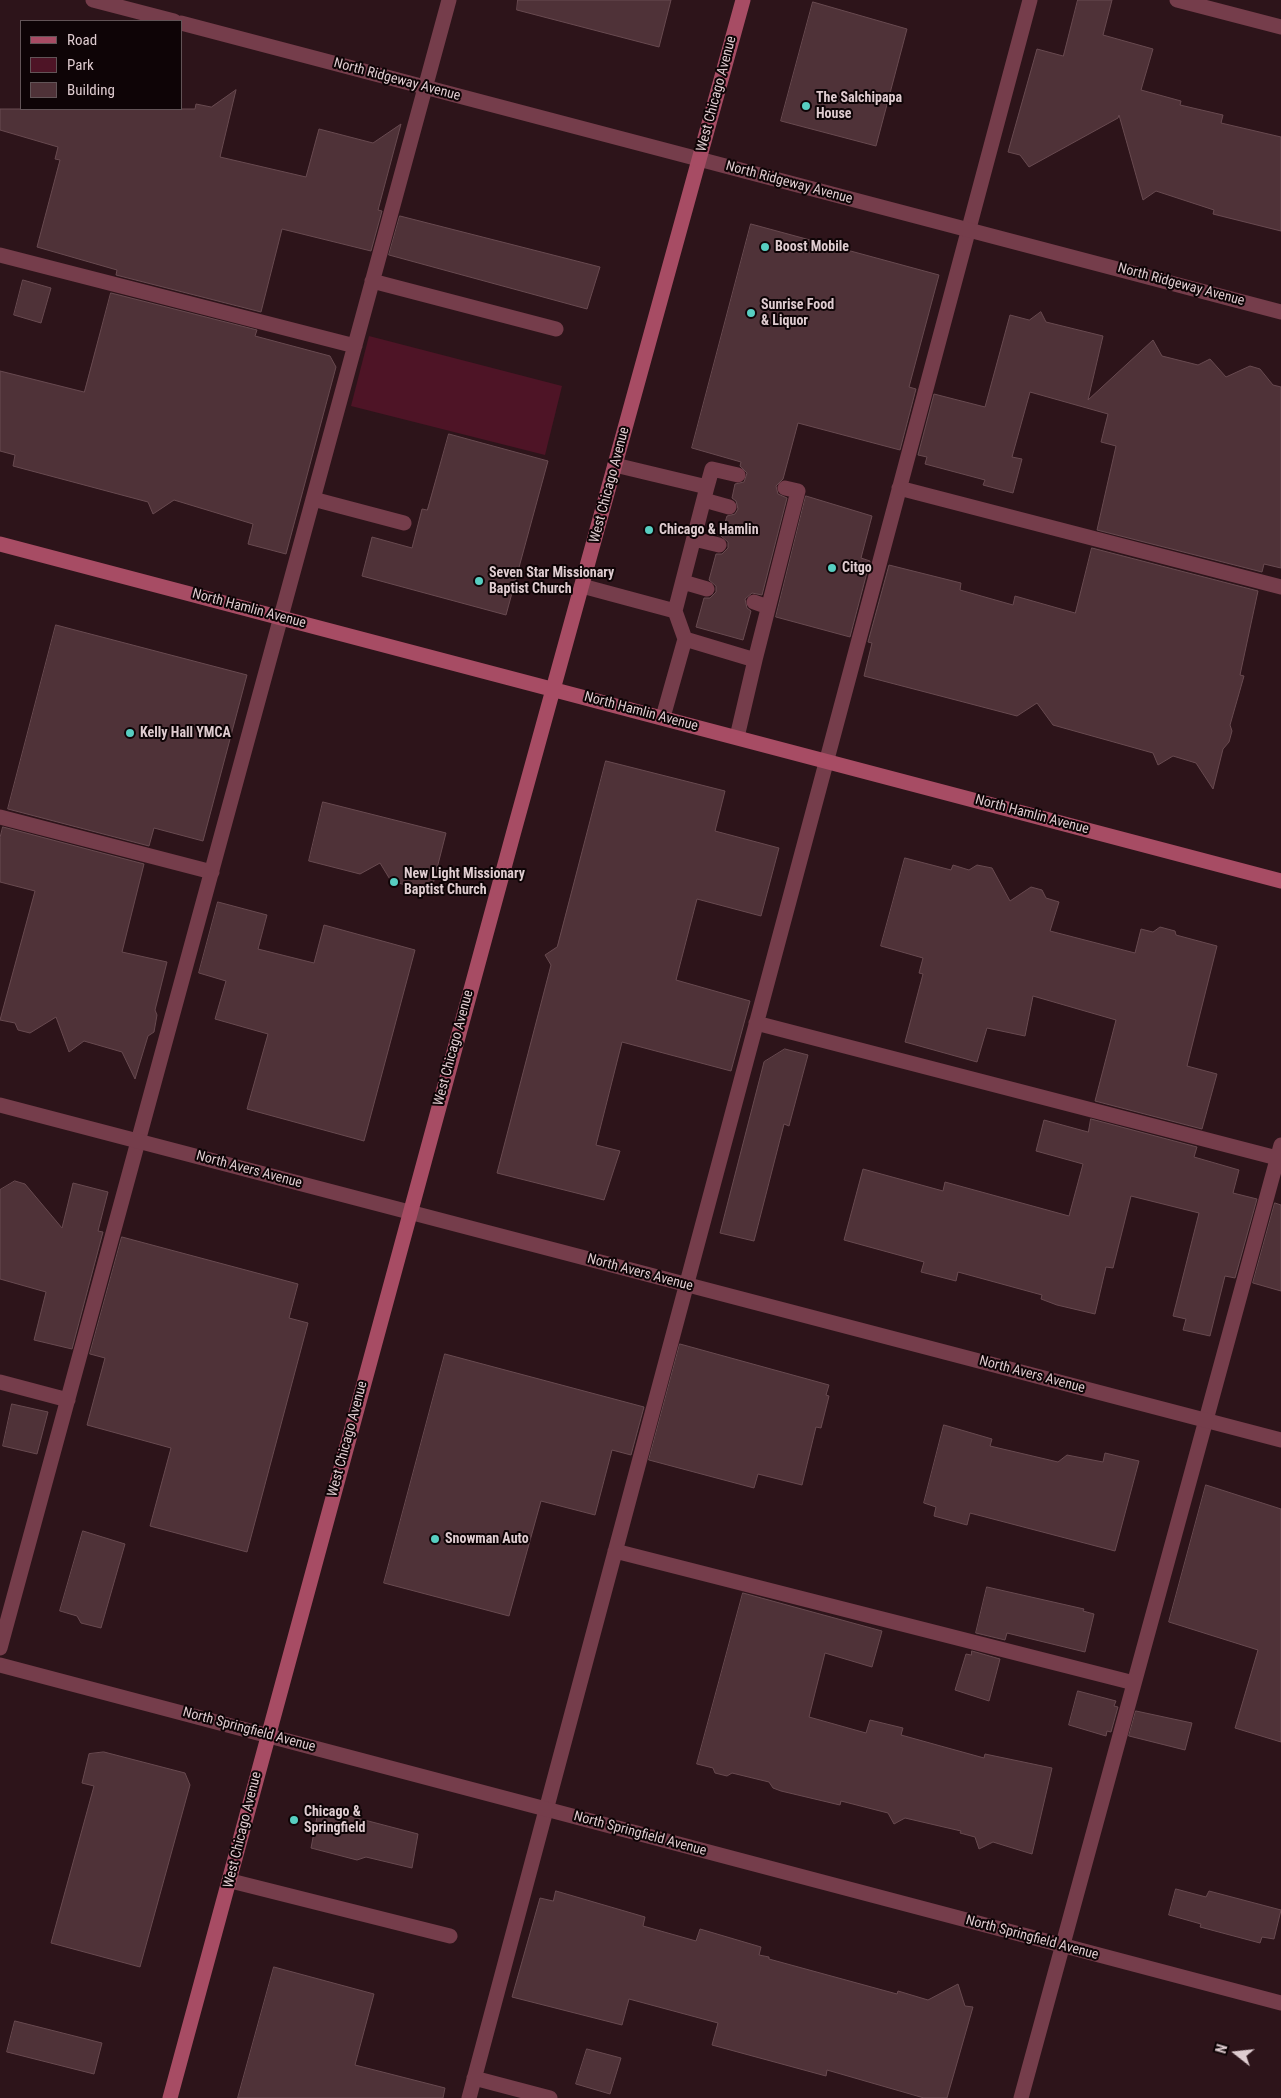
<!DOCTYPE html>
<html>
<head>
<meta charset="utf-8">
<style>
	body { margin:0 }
	#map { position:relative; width:1281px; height:2098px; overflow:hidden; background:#2d141a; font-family:"Roboto Condensed",sans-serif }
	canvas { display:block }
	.legend { position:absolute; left:20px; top:20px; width:162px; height:90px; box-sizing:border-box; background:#0e0406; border:1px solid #625457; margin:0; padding:6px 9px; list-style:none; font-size:15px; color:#dfccd0 }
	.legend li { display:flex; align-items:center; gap:10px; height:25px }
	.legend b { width:25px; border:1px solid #625457 }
	.north { position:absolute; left:1211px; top:2028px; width:50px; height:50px; -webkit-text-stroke:4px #0e0406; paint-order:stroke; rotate:286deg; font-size:14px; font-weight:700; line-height:20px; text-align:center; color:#dfccd0 }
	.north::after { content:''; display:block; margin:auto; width:18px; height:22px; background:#dfccd0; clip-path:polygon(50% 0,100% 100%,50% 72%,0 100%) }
</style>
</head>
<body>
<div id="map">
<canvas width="1281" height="2098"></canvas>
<ul class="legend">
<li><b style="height:6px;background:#a74c64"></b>Road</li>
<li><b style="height:14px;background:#4e1426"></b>Park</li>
<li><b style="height:14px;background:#4f3238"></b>Building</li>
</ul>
<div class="north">N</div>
</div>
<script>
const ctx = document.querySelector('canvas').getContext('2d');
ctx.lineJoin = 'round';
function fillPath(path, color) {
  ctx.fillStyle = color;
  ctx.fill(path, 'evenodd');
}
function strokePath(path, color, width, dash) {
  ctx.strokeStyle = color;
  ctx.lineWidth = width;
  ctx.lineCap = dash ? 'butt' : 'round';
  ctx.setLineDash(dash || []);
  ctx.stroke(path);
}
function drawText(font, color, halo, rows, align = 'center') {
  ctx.font = font + ' "Roboto Condensed",sans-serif';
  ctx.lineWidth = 4;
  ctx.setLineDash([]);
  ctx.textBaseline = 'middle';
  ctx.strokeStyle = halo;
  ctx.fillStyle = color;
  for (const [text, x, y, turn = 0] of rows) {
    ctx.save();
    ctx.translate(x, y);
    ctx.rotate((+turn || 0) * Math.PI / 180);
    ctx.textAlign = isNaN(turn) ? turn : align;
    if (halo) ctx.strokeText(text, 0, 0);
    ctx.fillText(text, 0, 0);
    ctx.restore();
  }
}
fillPath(new Path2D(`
	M 369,336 L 562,386 L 545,455 L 351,406 Z`), '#4e1426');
const building = new Path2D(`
	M 518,0 L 671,0 L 659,47 L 517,10 Z
	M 1078,0 L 1112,0 L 1103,35 L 1153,49 L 1141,90 L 1181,101 L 1180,105 L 1223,115 L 1221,123 L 1281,137 L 1281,231 L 1213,214 L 1214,210 L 1156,191 L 1143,200 L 1119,115 L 1118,118 L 1029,167 L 1020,155 L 1008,152 L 1037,49 L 1063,56 Z
	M 813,2 L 907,29 L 876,146 L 781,121 Z
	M 236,90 L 220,157 L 306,177 L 319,129 L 373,143 L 401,124 L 378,210 L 382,211 L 371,251 L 282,229 L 261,312 L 116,275 L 117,270 L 37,247 L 60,160 L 55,159 L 58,147 L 0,130 L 0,109 L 195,109 L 196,104 L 211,107 Z
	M 400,216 L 600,267 L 587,309 L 389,255 Z
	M 751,224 L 939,275 L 909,387 L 916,389 L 900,450 L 798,423 L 783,479 L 776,486 L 778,494 L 787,498 L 762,595 L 752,593 L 745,599 L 747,608 L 751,611 L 743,640 L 696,627 L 704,598 L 710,598 L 716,592 L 716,586 L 709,580 L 716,554 L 722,554 L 728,548 L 728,542 L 721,536 L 727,516 L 735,514 L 738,509 L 736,501 L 732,498 L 735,484 L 744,482 L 747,473 L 740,466 L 741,462 L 692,448 Z
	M 23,280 L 51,288 L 41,323 L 14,315 Z
	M 111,293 L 257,330 L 255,336 L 330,356 L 336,367 L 286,554 L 248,544 L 253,524 L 174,500 L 153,514 L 148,502 L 13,466 L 15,455 L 0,451 L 0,371 L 84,392 Z
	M 1041,312 L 1046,322 L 1103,336 L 1088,400 L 1153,340 L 1162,356 L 1198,365 L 1210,359 L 1226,377 L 1250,366 L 1260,369 L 1273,385 L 1281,387 L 1281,568 L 1264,564 L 1262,572 L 1097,530 L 1116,446 L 1101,442 L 1108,414 L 1030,392 L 1012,457 L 1022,459 L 1013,493 L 983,485 L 985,480 L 925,464 L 927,457 L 918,455 L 934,394 L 985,407 L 1010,315 L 1029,320 Z
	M 449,434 L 548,461 L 506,615 L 362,576 L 372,537 L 412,548 L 422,509 L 427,510 Z
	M 806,496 L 872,516 L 861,558 L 870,561 L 850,637 L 776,617 Z
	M 1092,548 L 1258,591 L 1240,675 L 1244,676 L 1230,725 L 1232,731 L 1229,742 L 1223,749 L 1213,789 L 1196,763 L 1173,756 L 1158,765 L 1153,753 L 1053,725 L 1037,703 L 1017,716 L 864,676 L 872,643 L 868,642 L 889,565 L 961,583 L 960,590 L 1013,605 L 1015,596 L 1075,613 Z
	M 56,625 L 247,675 L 203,841 L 154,828 L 149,846 L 8,809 Z
	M 606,761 L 725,791 L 715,831 L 779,848 L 761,916 L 697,899 L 676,980 L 750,1001 L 731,1071 L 622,1042 L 596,1145 L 620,1151 L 604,1200 L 497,1173 L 551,965 L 545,955 L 557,947 Z
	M 323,802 L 446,833 L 431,892 L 391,881 L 380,863 L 360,874 L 309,861 Z
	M 3,827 L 144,864 L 122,952 L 167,962 L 155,1010 L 157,1015 L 154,1032 L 148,1036 L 135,1079 L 122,1052 L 84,1041 L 69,1052 L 56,1017 L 30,1033 L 18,1030 L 15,1023 L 0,1020 L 35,891 L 0,882 L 0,838 Z
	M 905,858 L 951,870 L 953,865 L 969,870 L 977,865 L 992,868 L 1010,901 L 1031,887 L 1042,890 L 1046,898 L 1059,902 L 1050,931 L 1135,953 L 1141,929 L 1153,932 L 1160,927 L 1175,931 L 1176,935 L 1217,946 L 1187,1066 L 1217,1074 L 1202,1129 L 1095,1101 L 1116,1020 L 1033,996 L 1025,1036 L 987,1028 L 977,1062 L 905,1042 L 923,974 L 919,973 L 923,958 L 881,946 Z
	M 218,902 L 267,915 L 258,949 L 314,963 L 324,925 L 415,950 L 364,1141 L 247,1109 L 268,1034 L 215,1019 L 226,981 L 199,973 Z
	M 785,1049 L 808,1055 L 789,1126 L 784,1124 L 754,1241 L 720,1233 L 764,1062 Z
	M 1091,1119 L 1197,1147 L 1194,1157 L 1239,1170 L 1233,1193 L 1257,1199 L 1235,1278 L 1225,1276 L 1210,1336 L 1183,1330 L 1186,1319 L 1173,1316 L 1199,1213 L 1131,1196 L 1113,1268 L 1106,1267 L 1095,1314 L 1057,1305 L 1041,1299 L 1042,1295 L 958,1272 L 956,1281 L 921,1272 L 924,1262 L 844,1240 L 863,1169 L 943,1191 L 945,1182 L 1069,1216 L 1083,1164 L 1036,1151 L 1044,1120 L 1088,1132 Z
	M 15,1181 L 25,1184 L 62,1228 L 73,1183 L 108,1192 L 98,1231 L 103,1232 L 72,1349 L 34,1340 L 46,1292 L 0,1279 L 0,1190 Z
	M 1275,1203 L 1281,1205 L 1281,1291 L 1253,1283 Z
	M 122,1237 L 298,1284 L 289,1318 L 308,1323 L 247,1552 L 150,1526 L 171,1448 L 87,1425 L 105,1358 L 90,1354 Z
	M 680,1344 L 829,1385 L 826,1395 L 829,1396 L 821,1428 L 816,1427 L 802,1485 L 758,1474 L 754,1488 L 649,1460 Z
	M 445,1354 L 644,1407 L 631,1455 L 612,1450 L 595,1515 L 541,1501 L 509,1616 L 384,1583 Z
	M 12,1404 L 48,1412 L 37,1454 L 3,1446 Z
	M 944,1425 L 992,1439 L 990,1446 L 1058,1462 L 1067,1455 L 1103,1462 L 1105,1453 L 1139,1461 L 1115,1551 L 970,1513 L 967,1525 L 934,1516 L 936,1507 L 924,1503 Z
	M 1206,1485 L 1281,1509 L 1281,1742 L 1235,1728 L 1258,1650 L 1169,1622 Z
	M 83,1531 L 125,1544 L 101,1628 L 81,1623 L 77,1616 L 60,1611 Z
	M 987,1587 L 1084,1609 L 1083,1611 L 1094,1614 L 1085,1652 L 1007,1633 L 1005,1640 L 976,1633 Z
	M 743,1593 L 882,1631 L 872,1667 L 825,1653 L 809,1717 L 866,1733 L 870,1720 L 903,1728 L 901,1735 L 984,1758 L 985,1754 L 1052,1768 L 1032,1854 L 993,1842 L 979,1849 L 975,1837 L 960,1833 L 961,1831 L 905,1818 L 894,1824 L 888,1813 L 841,1801 L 840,1805 L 781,1791 L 773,1788 L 769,1782 L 732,1773 L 727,1776 L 715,1773 L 713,1768 L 697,1764 Z
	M 972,1651 L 1000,1659 L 989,1701 L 955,1690 L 966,1654 L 971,1655 Z
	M 1078,1691 L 1116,1701 L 1114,1706 L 1118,1707 L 1111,1732 L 1107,1731 L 1106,1736 L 1069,1725 Z
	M 1136,1711 L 1192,1723 L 1185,1750 L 1129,1736 Z
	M 104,1752 L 185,1773 L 190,1785 L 140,1967 L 51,1943 L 94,1786 L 82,1783 L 89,1754 Z
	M 330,1811 L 418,1834 L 412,1868 L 366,1857 L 357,1860 L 311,1848 L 317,1817 Z
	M 1176,1889 L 1206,1897 L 1209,1891 L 1281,1910 L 1274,1939 L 1262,1937 L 1260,1943 L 1200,1927 L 1201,1924 L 1169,1915 Z
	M 556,1891 L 645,1917 L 643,1926 L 696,1941 L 700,1929 L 761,1947 L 759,1955 L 769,1957 L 769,1959 L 897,1994 L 898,1991 L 928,2000 L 958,1984 L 965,2006 L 973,2007 L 947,2098 L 924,2098 L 827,2070 L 826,2076 L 712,2045 L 718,2023 L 629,1999 L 622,2025 L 512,1997 L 540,1898 L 553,1901 Z
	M 274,1967 L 374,1994 L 355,2065 L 445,2088 L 443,2098 L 238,2098 Z
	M 15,2021 L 102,2043 L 94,2074 L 7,2052 Z
	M 587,2049 L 621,2058 L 610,2094 L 576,2084 Z`);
fillPath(building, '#4f3238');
strokePath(building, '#684a50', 1);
strokePath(new Path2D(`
	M 1177,0 L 1281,27
	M 0,255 L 355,346
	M 372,281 L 556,329
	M 615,465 L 707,487 L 675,611
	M 707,487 L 712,469 L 738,475
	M 899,488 L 1281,587
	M 313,499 L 404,523
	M 704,500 L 729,507
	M 694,539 L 719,545
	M 683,582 L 707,589
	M 582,586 L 675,611 L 685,639 L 755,660 L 798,491 L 785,488
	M 754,602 L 768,607
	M 663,717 L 685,639
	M 737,737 L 755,660
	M 0,817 L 212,872
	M 756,1023 L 1277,1158
	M 0,1382 L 68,1400
	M 615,1551 L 1134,1683
	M 0,1648 L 449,0
	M 231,1881 L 450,1936
	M 474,2078 L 550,2098
	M 469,2098 L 1030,0
	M 1021,2098 L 1281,1145`), '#753d4b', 15);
strokePath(new Path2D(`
	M 93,0 L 174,21
	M 181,23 L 1281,312
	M 0,1105 L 1281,1440
	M 0,1665 L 1281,2003`), '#753d4b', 15);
strokePath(new Path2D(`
	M 0,544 L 1281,881
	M 170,2098 L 514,831 L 743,0`), '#a74c64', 15);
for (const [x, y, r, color] of [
	[806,106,5,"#57cec1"],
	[765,247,5,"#57cec1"],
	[751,313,5,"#57cec1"],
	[649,530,5,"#57cec1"],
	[832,568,5,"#57cec1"],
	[479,581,5,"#57cec1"],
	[130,733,5,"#57cec1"],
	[394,882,5,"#57cec1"],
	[435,1539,5,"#57cec1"],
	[294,1820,5,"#57cec1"]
]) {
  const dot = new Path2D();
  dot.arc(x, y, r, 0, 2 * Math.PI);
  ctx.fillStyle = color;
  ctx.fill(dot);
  strokePath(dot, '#0e0406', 2);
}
drawText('14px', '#dfccd0', '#0e0406', [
	["North Ridgeway Avenue",397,80,15],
	["West Chicago Avenue",717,94,-75],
	["North Ridgeway Avenue",789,183,15],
	["North Ridgeway Avenue",1181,285,15],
	["West Chicago Avenue",610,485,-75],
	["North Hamlin Avenue",249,609,15],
	["North Hamlin Avenue",641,712,15],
	["North Hamlin Avenue",1032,815,15],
	["West Chicago Avenue",454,1048,-75],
	["North Avers Avenue",249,1170,15],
	["North Avers Avenue",640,1273,15],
	["North Avers Avenue",1032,1375,15],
	["West Chicago Avenue",348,1439,-75],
	["North Springfield Avenue",249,1730,15],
	["West Chicago Avenue",243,1830,-76],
	["North Springfield Avenue",640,1834,15],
	["North Springfield Avenue",1032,1938,15]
]);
drawText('bold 14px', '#dfccd0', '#0e0406', [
	["The Salchipapa",816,98],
	["House",816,114],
	["Boost Mobile",775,247],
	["Sunrise Food",761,305],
	["& Liquor",761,321],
	["Chicago & Hamlin",659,530],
	["Citgo",842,568],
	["Seven Star Missionary",489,573],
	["Baptist Church",489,589],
	["Kelly Hall YMCA",140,733],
	["New Light Missionary",404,874],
	["Baptist Church",404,890],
	["Snowman Auto",445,1539],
	["Chicago &",304,1812],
	["Springfield",304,1828]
], 'left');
</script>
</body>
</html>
